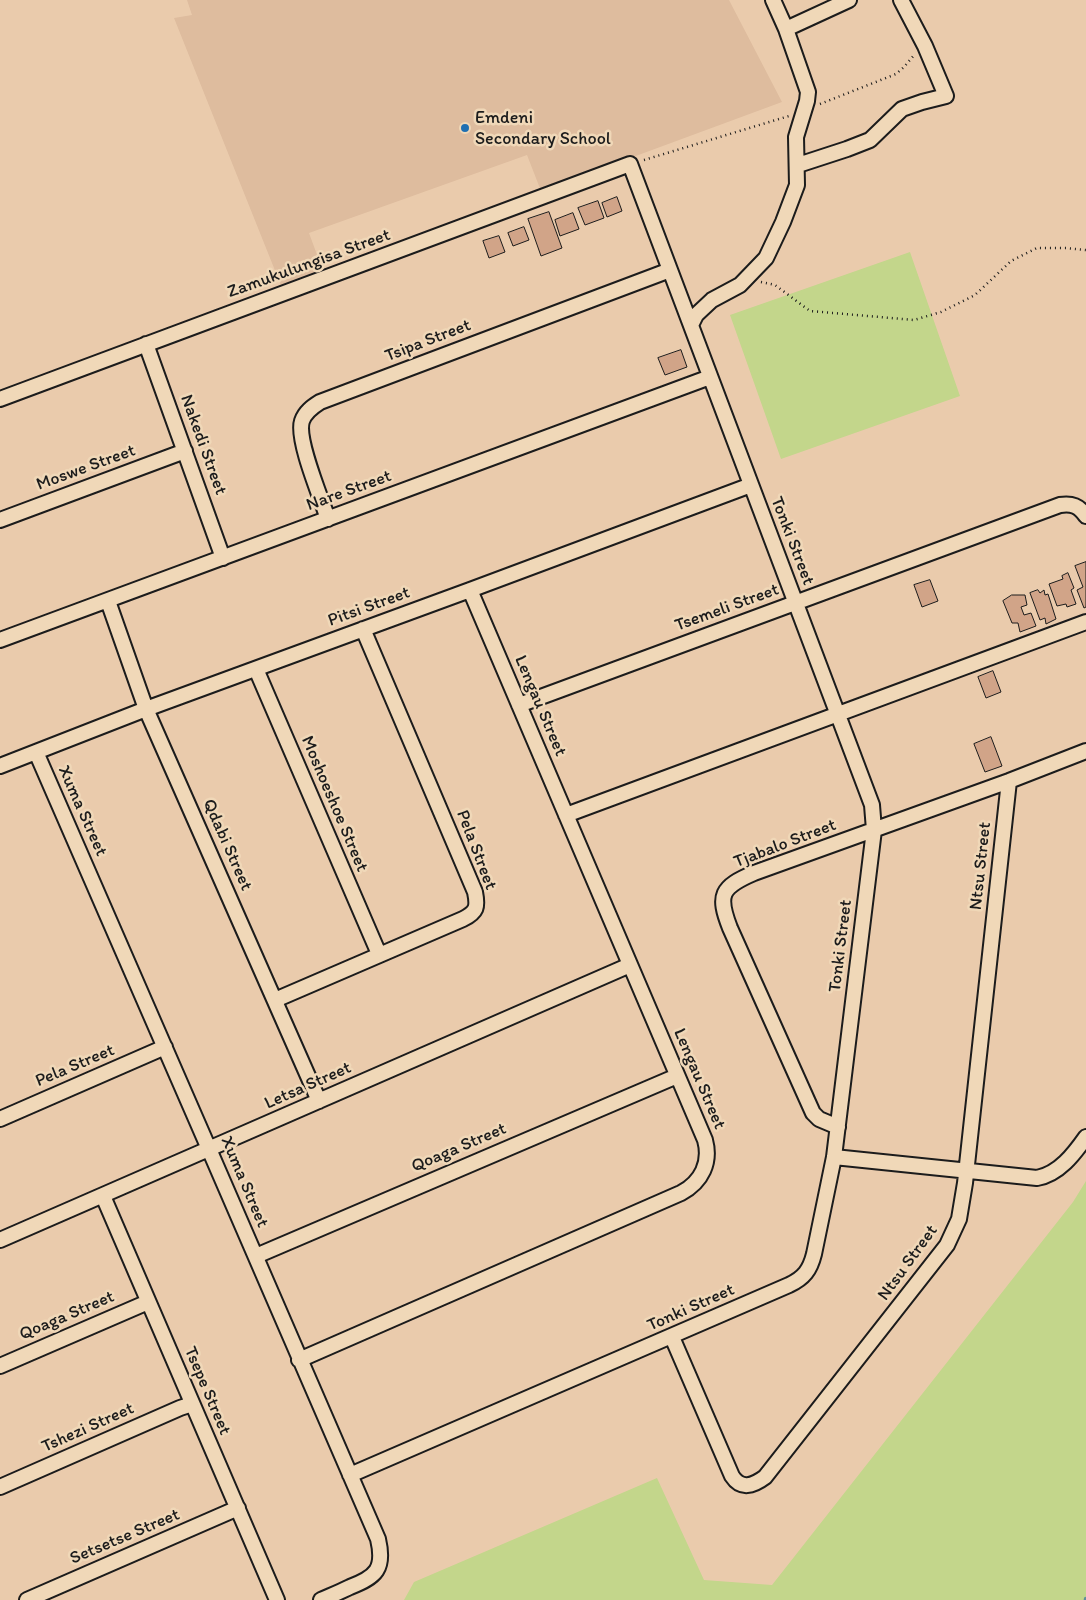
<!DOCTYPE html>
<html>
<head>
<meta charset="utf-8">
<style>
	body { margin:0 }
	canvas { display:block; background:#eacbac }
</style>
</head>
<body>
<canvas width="1086" height="1600"></canvas>
<script>
const ctx = document.querySelector('canvas').getContext('2d');
ctx.lineJoin = 'round';
function fillPath(path, color) {
  ctx.fillStyle = color;
  ctx.fill(path, 'evenodd');
}
function strokePath(path, color, width, dash) {
  ctx.strokeStyle = color;
  ctx.lineWidth = width;
  ctx.lineCap = dash ? 'butt' : 'round';
  ctx.setLineDash(dash || []);
  ctx.stroke(path);
}
function drawText(font, color, halo, rows, align = 'center') {
  ctx.font = font + ' Itim,sans-serif';
  ctx.lineWidth = 5;
  ctx.setLineDash([]);
  ctx.textBaseline = 'middle';
  ctx.strokeStyle = halo;
  ctx.fillStyle = color;
  for (const [text, x, y, turn = 0] of rows) {
    ctx.save();
    ctx.translate(x, y);
    ctx.rotate((+turn || 0) * Math.PI / 180);
    ctx.textAlign = isNaN(turn) ? turn : align;
    if (halo) ctx.strokeText(text, 0, 0);
    ctx.fillText(text, 0, 0);
    ctx.restore();
  }
}
fillPath(new Path2D(`
	M 187,0 L 729,0 L 782,102 L 541,191 L 527,155 L 309,233 L 323,271 L 282,288 L 174,18 L 192,15 Z`), '#debc9e');
fillPath(new Path2D(`
	M 910,252 L 960,396 L 781,459 L 730,315 Z
	M 1086,1181 L 1086,1600 L 404,1600 L 414,1582 L 657,1478 L 704,1580 L 772,1585 L 1073,1202 Z`), '#c3d68b');
strokePath(new Path2D(`
	M 1086,1600 L 1086,1599`), '#618e9b', 4.5);
const building = new Path2D(`
	M 617,197 L 622,211 L 607,217 L 602,203 Z
	M 598,201 L 604,218 L 585,225 L 578,208 Z
	M 549,212 L 562,248 L 541,256 L 528,219 Z
	M 573,213 L 579,229 L 560,236 L 555,220 Z
	M 524,227 L 529,240 L 513,246 L 508,233 Z
	M 499,236 L 505,252 L 489,258 L 483,241 Z
	M 681,350 L 687,367 L 665,375 L 658,358 Z
	M 1086,562 L 1086,607 L 1084,608 L 1077,590 L 1083,587 L 1075,566 Z
	M 1068,573 L 1074,588 L 1071,590 L 1076,604 L 1067,607 L 1066,604 L 1057,606 L 1049,584 L 1063,579 L 1062,576 Z
	M 930,580 L 938,601 L 922,607 L 914,585 Z
	M 1038,590 L 1040,593 L 1044,590 L 1045,595 L 1048,594 L 1056,619 L 1046,624 L 1045,618 L 1040,620 L 1030,593 Z
	M 1012,595 L 1025,595 L 1027,605 L 1021,607 L 1024,615 L 1031,613 L 1036,626 L 1020,632 L 1018,623 L 1012,623 L 1003,601 Z
	M 993,671 L 1001,692 L 986,698 L 978,677 Z
	M 991,737 L 1002,766 L 985,772 L 974,744 Z`);
fillPath(building, '#d1a488');
strokePath(building, '#1c1c1c', 1);
const street = new Path2D(`
	M 773,0 L 786,29 L 849,0
	M 798,165 L 847,149 L 870,140 L 902,109 L 922,102 L 946,96 L 925,46 L 901,0
	M 691,325 L 696,315 L 712,300 L 740,285 L 766,258 L 783,222 L 797,185 L 796,137 L 807,101 L 808,92 L 786,29
	M 146,344 L 223,558
	M 0,399 L 630,164 L 872,805 L 874,830 L 834,1157 L 814,1254 C 810,1270 804,1278 789,1285 L 350,1475
	M 328,519 C 321,498 296,439 302,421 C 305,412 312,407 320,402 L 670,270
	M 0,520 L 185,451
	M 108,601 L 146,709 L 319,1101
	M 0,640 L 710,377
	M 256,669 L 379,954
	M 519,705 L 1060,505 C 1072,503 1079,506 1086,516
	M 36,752 L 209,1149 L 378,1539 C 385,1569 376,1577 350,1587 C 340,1592 330,1596 321,1600
	M 0,766 L 146,709 L 470,590 L 751,485
	M 566,815 L 1086,622
	M 275,1000 L 463,919 C 477,912 478,907 475,892 L 363,629
	M 0,1119 L 165,1047
	M 838,1127 L 819,1119 L 813,1113 L 730,928 C 717,895 721,887 754,873 L 1009,781 L 1086,751
	M 834,1157 L 1037,1178 C 1059,1174 1074,1154 1086,1137
	M 103,1196 L 277,1600
	M 0,1240 L 630,965
	M 256,1256 L 677,1076
	M 672,1337 L 732,1476 C 741,1490 753,1486 765,1477 L 947,1245 L 959,1219 L 965,1183 L 1009,781
	M 299,1360 L 681,1193 C 702,1182 711,1162 705,1140 L 470,590
	M 0,1366 L 148,1302
	M 0,1487 L 180,1408 L 192,1404
	M 27,1600 L 238,1508`);
strokePath(street, '#1c1c1c', 18);
strokePath(new Path2D(`
	M 820,104 L 896,74 L 904,67 L 915,54
	M 644,160 L 789,116
	M 761,282 L 775,285 L 810,311 L 914,320 L 941,312 L 975,295 L 1011,261 L 1037,248 L 1066,248 L 1086,250`), '#1c1c1c', 2.5, [1, 4]);
strokePath(street, '#f0d8b8', 14);
for (const [x, y, r, color] of [
	[465,128,5,"#1f6fb2"]
]) {
  const dot = new Path2D();
  dot.arc(x, y, r, 0, 2 * Math.PI);
  ctx.fillStyle = color;
  ctx.fill(dot);
  strokePath(dot, '#f0d8b8', 2);
}
drawText('18px', '#1c1c1c', '#f0d8b8', [
	["Emdeni",475,118],
	["Secondary School",475,139]
], 'left');
drawText('18px', '#1c1c1c', '#f0d8b8', [
	["Zamukulungisa Street",309,264,-20],
	["Tsipa Street",428,341,-21],
	["Nakedi Street",203,445,70],
	["Moswe Street",86,468,-20],
	["Nare Street",349,491,-20],
	["Tonki Street",792,541,69],
	["Pitsi Street",369,607,-20],
	["Tsemeli Street",727,608,-20],
	["Lengau Street",540,706,67],
	["Moshoeshoe Street",334,804,67],
	["Xuma Street",82,811,66],
	["Tjabalo Street",785,844,-21],
	["Qdabi Street",227,845,66],
	["Pela Street",476,850,69],
	["Ntsu Street",981,866,-84],
	["Tonki Street",841,946,-83],
	["Pela Street",75,1066,-23],
	["Lengau Street",699,1079,67],
	["Letsa Street",308,1086,-24],
	["Qoaga Street",459,1148,-23],
	["Xuma Street",244,1182,67],
	["Ntsu Street",908,1263,-54],
	["Tonki Street",691,1308,-24],
	["Qoaga Street",67,1316,-23],
	["Tsepe Street",207,1391,67],
	["Tshezi Street",88,1428,-24],
	["Setsetse Street",125,1537,-23]
]);
</script>
</body>
</html>
